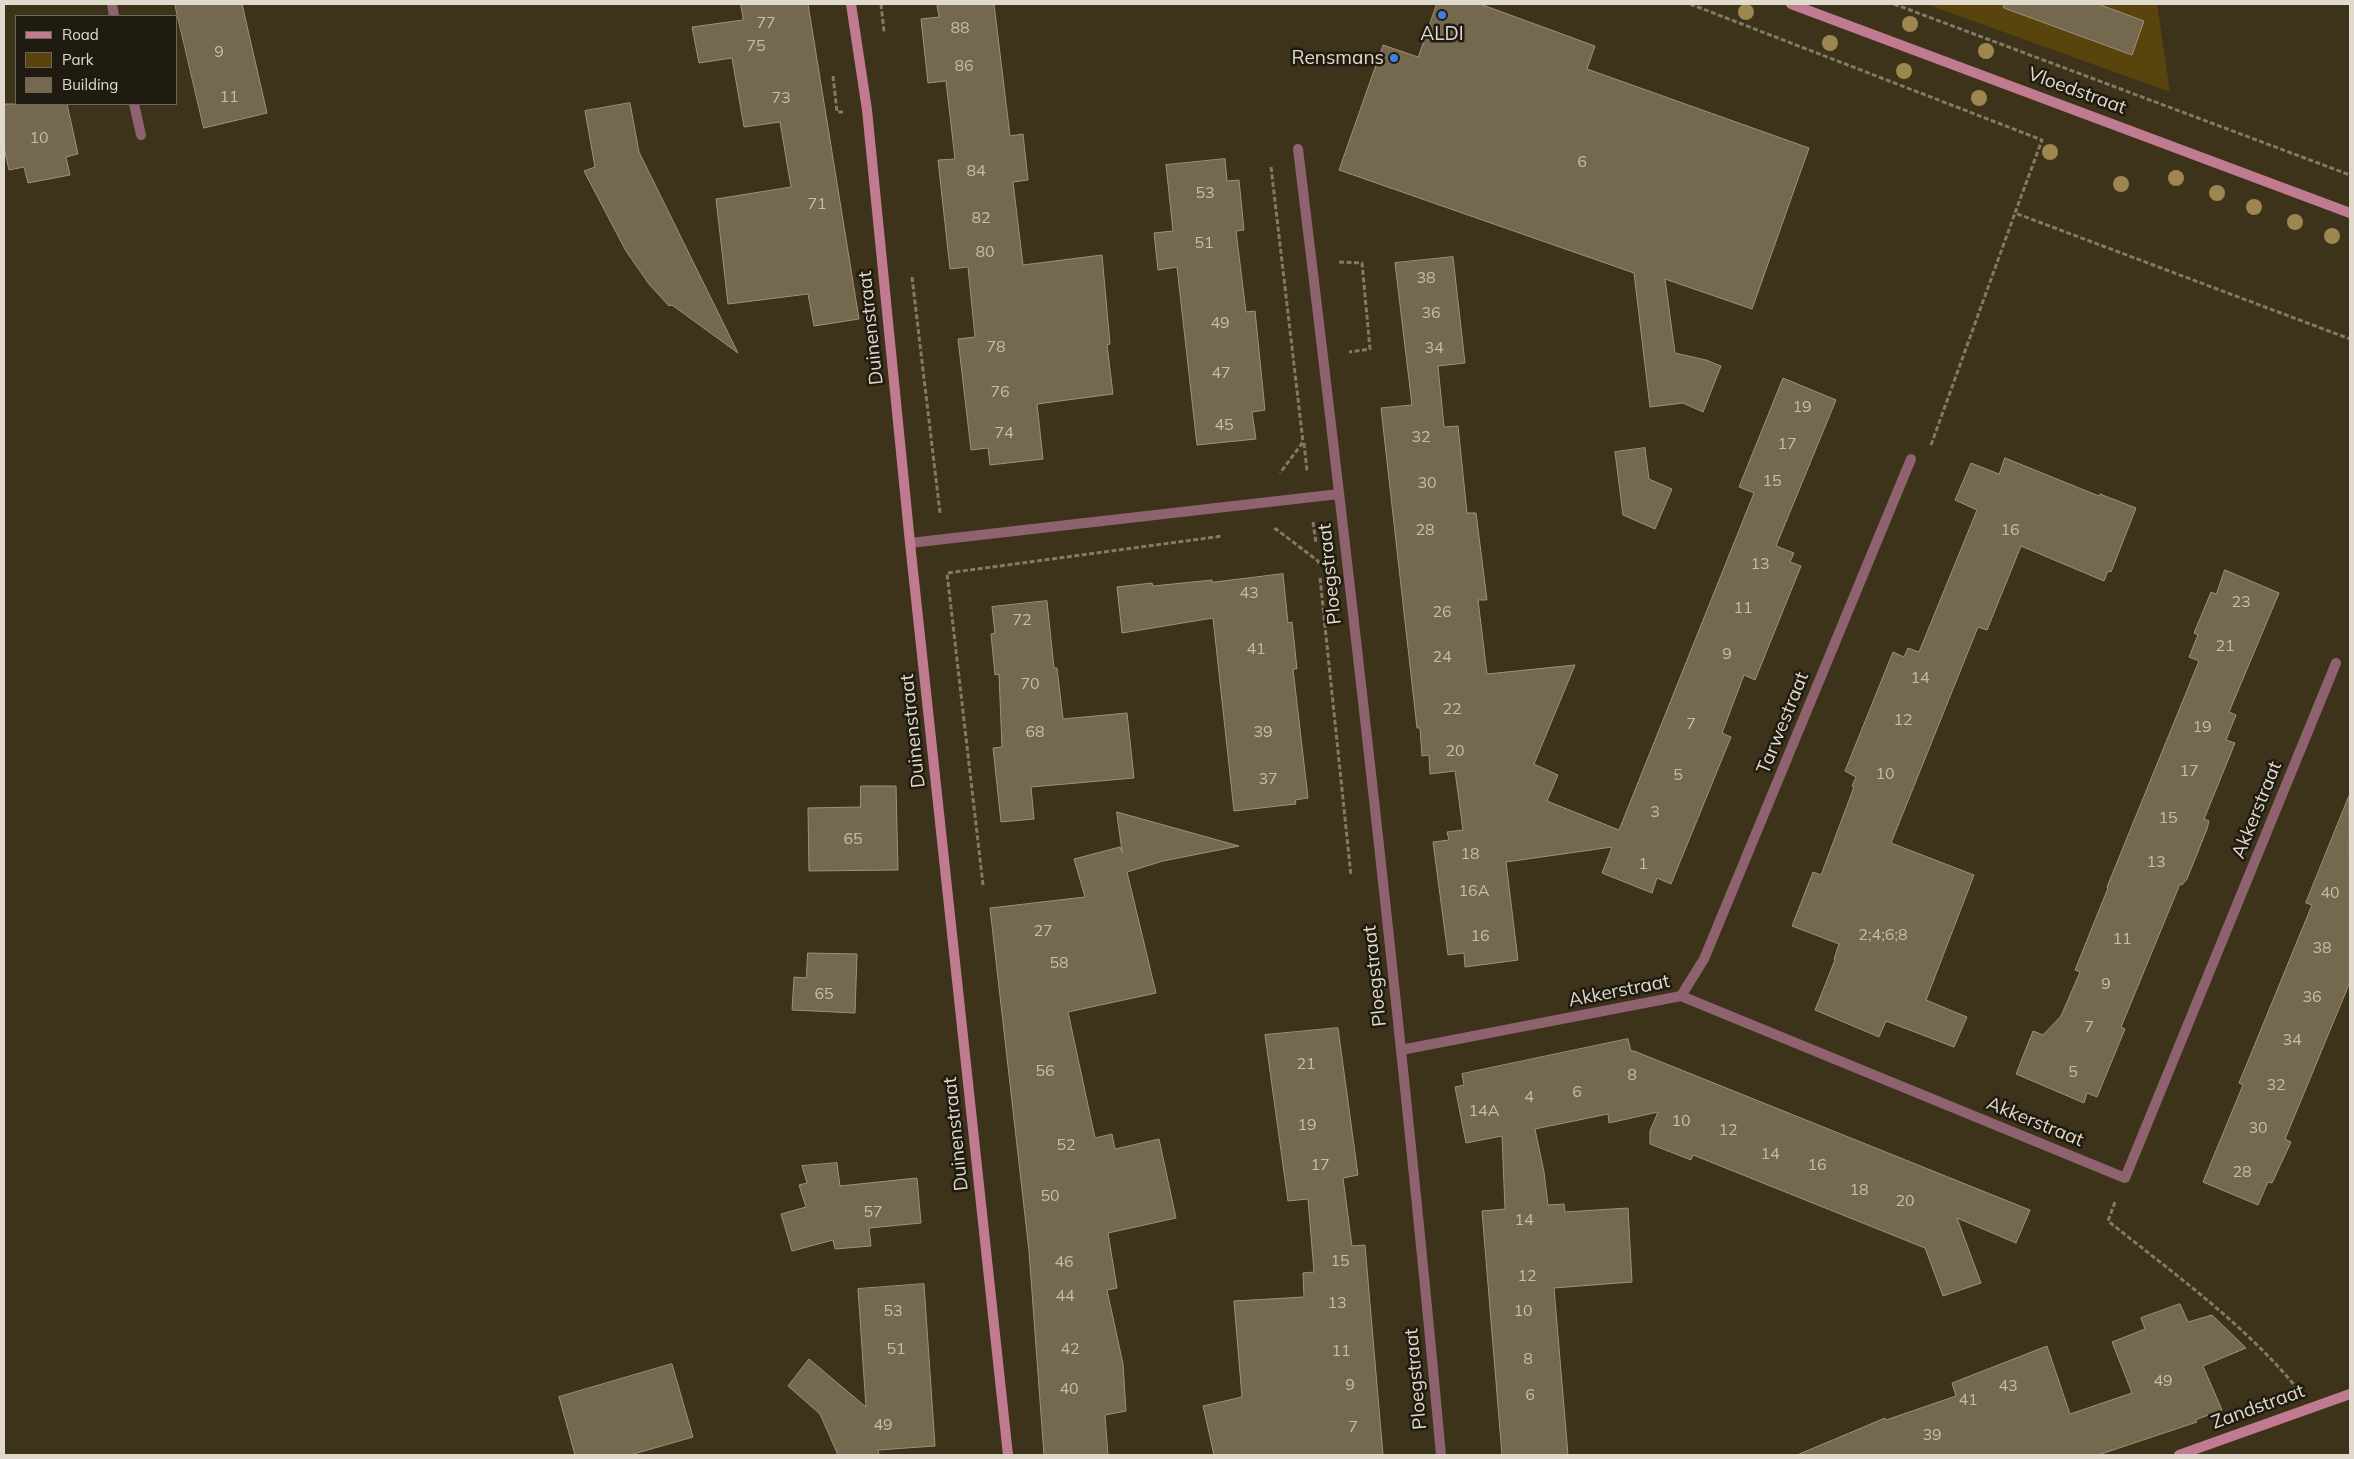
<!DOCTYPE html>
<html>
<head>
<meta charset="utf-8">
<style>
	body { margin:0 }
	#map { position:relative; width:2354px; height:1459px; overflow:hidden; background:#3d321a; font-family:Mulish,sans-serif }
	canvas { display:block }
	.frame { position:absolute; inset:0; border:5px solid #e0dacc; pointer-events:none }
	.legend { position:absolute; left:15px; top:15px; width:162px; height:90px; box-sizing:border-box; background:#201b10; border:1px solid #6d675b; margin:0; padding:6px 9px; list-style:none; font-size:15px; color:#e0dacc }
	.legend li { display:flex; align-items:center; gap:10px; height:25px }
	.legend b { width:25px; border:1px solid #6d675b }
</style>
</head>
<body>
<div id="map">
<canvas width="2354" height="1459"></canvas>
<div class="frame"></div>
<ul class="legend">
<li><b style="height:6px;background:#c17b90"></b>Road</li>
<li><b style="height:14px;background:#59440e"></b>Park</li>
<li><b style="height:14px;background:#74684f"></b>Building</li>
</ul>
</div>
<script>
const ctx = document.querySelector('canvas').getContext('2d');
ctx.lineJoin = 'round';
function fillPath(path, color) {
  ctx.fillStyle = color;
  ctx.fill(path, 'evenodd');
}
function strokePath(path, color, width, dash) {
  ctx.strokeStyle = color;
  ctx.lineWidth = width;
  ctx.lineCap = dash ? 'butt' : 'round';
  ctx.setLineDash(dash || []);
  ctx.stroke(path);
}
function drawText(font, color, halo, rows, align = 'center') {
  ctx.font = font + ' Mulish,sans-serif';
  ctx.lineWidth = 5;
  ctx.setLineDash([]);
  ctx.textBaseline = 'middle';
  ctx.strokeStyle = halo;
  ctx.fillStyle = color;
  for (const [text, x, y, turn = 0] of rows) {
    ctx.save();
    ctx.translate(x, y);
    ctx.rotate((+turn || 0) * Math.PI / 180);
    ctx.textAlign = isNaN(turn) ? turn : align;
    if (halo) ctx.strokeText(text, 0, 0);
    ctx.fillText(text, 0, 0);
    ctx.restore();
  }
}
fillPath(new Path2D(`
	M 1926,4 L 2157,4 L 2170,92 Z`), '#59440e');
const building = new Path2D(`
	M 175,4 L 242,4 L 267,113 L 204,128 Z
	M 741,4 L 808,4 L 859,319 L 814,326 L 808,294 L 728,304 L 716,199 L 791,187 L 780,122 L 744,127 L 732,58 L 699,63 L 692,27 L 743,20 Z
	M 937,4 L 994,4 L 1010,136 L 1023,134 L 1028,180 L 1013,182 L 1023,265 L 1102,255 L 1110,344 L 1107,345 L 1113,394 L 1037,404 L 1043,459 L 990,465 L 988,448 L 971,450 L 958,339 L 975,337 L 968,267 L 950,269 L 938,160 L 955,159 L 946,81 L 928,83 L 921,19 L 939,17 Z
	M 1437,4 L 1480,4 L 1595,46 L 1587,69 L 1809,148 L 1752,309 L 1665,279 L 1675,353 L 1706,360 L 1721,366 L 1703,412 L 1683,403 L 1650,407 L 1634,273 L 1339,170 L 1383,45 L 1418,57 Z
	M 2004,4 L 2098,4 L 2144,21 L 2132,55 L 2004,8 Z
	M 630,103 L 639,152 L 738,353 L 672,305 L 669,306 L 649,284 L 626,251 L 584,171 L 595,167 L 585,111 Z
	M 4,104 L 67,104 L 78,154 L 66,157 L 70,175 L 28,183 L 24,167 L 9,170 L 4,148 Z
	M 1225,159 L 1227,181 L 1239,180 L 1244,230 L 1236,231 L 1246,312 L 1255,311 L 1265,410 L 1252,412 L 1256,439 L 1197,445 L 1177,267 L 1158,270 L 1154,233 L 1173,231 L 1166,165 Z
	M 1453,257 L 1465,363 L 1438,366 L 1444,427 L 1458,426 L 1467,513 L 1476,513 L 1487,600 L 1478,600 L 1487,674 L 1575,665 L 1534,764 L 1558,775 L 1547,801 L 1619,830 L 1754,493 L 1739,487 L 1783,378 L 1836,400 L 1776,546 L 1794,553 L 1790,562 L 1801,566 L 1755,680 L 1744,675 L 1722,733 L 1731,737 L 1671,884 L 1657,878 L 1652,893 L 1602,873 L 1612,847 L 1506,862 L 1518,960 L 1465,967 L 1464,953 L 1448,955 L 1433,842 L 1449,840 L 1447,832 L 1463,830 L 1455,771 L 1430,774 L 1429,755 L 1422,756 L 1420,728 L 1417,728 L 1381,408 L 1412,405 L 1395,263 Z
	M 1645,448 L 1649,479 L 1672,489 L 1655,529 L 1623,515 L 1615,452 Z
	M 2005,458 L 2099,496 L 2100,494 L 2136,508 L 2111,572 L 2108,571 L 2104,581 L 2021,546 L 1987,630 L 1978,627 L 1891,843 L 1974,875 L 1926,1000 L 1967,1017 L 1954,1047 L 1886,1021 L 1879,1037 L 1815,1010 L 1835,960 L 1834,959 L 1839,944 L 1792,926 L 1813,872 L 1821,875 L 1854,787 L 1852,786 L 1856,777 L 1845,771 L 1893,652 L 1904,657 L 1908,648 L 1919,652 L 1977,510 L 1955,500 L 1971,463 L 1999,474 Z
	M 2225,570 L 2279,593 L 2229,712 L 2236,715 L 2226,740 L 2235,743 L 2204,819 L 2209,821 L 2207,829 L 2187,879 L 2182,885 L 2180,884 L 2121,1027 L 2125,1029 L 2097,1097 L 2087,1093 L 2084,1103 L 2016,1074 L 2033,1031 L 2043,1035 L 2061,1016 L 2080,972 L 2075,970 L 2108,888 L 2107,887 L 2199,661 L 2189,657 L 2198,635 L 2194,633 L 2211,592 L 2216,594 Z
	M 1283,574 L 1288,623 L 1292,622 L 1297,669 L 1293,669 L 1308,798 L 1295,800 L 1296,804 L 1234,811 L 1213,618 L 1122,633 L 1117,587 L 1152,583 L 1153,586 L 1212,580 L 1212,582 Z
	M 1047,601 L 1054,668 L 1057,668 L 1063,719 L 1127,713 L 1134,778 L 1031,787 L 1034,819 L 1001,822 L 993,748 L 1002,747 L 999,674 L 995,675 L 991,634 L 995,633 L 992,607 Z
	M 861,786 L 896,786 L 898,870 L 809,871 L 808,808 L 860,807 Z
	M 2349,796 L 2350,982 L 2285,1139 L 2291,1142 L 2272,1183 L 2268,1182 L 2258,1205 L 2203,1182 L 2243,1085 L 2239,1083 L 2312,905 L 2306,903 Z
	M 1117,812 L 1239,846 L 1163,861 L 1127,872 L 1156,993 L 1068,1012 L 1095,1138 L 1112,1134 L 1115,1149 L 1159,1139 L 1176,1218 L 1108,1233 L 1117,1288 L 1107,1290 L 1123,1364 L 1126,1411 L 1105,1415 L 1108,1455 L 1044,1455 L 1029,1251 L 990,908 L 1085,897 L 1074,859 L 1120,847 L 1122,852 Z
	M 808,953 L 857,954 L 855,1013 L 792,1010 L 794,977 L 806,978 Z
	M 1338,1028 L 1358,1175 L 1343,1178 L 1352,1246 L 1365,1245 L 1383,1455 L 1214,1455 L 1203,1406 L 1242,1397 L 1234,1301 L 1304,1297 L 1303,1273 L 1314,1272 L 1308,1199 L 1288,1201 L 1265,1035 Z
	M 1628,1039 L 1631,1051 L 1634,1051 L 2030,1210 L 2016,1243 L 1957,1218 L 1981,1283 L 1943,1296 L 1925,1248 L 1693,1155 L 1691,1160 L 1650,1144 L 1650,1131 L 1658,1112 L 1609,1123 L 1608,1114 L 1535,1129 L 1544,1172 L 1548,1205 L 1564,1204 L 1565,1212 L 1628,1208 L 1632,1282 L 1554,1288 L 1568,1455 L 1502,1455 L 1482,1211 L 1505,1209 L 1502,1136 L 1466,1143 L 1455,1087 L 1464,1085 L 1462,1074 Z
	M 837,1163 L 840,1186 L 917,1178 L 921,1223 L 869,1228 L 871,1246 L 835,1249 L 833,1240 L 792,1251 L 781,1214 L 806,1207 L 799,1185 L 807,1183 L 802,1166 Z
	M 924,1284 L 935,1446 L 878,1450 L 879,1455 L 838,1455 L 820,1414 L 788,1386 L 809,1359 L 866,1407 L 858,1289 Z
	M 2180,1304 L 2188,1322 L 2212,1315 L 2246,1348 L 2203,1366 L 2222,1410 L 2195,1420 L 2197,1422 L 2098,1455 L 1797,1455 L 1885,1418 L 1886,1420 L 1956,1396 L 1952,1383 L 2047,1346 L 2070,1414 L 2132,1393 L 2112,1342 L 2145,1329 L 2141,1318 Z
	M 672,1364 L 693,1437 L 630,1455 L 575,1455 L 559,1397 Z`);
fillPath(building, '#74684f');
strokePath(building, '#9e9277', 1);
strokePath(new Path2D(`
	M 881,4 L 884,32
	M 1690,4 L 2042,140 L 2015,213 L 2350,339
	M 1894,4 L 2350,175
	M 833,76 L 837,112 L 843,112
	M 1271,167 L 1303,442 L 1280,473
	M 1339,262 L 1362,263 L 1370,349 L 1349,352
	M 912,277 L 940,513
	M 1304,443 L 1307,471
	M 1931,445 L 2015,213
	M 1313,522 L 1316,543
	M 1274,529 L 1276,529 L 1318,561 L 1319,564
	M 1320,578 L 1351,876
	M 983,885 L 947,573 L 1223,536
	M 2115,1202 L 2108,1221 C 2173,1273 2243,1323 2296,1387`), '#837a66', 3, [5, 2.5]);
strokePath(new Path2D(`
	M 112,4 L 114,16
	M 134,104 L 141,135
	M 1298,149 C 1351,584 1401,1019 1441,1455
	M 910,543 L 1339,494
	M 1681,996 L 1704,959 L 1911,459
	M 1401,1050 L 1681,996 L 2125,1178 L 2336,663`), '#8f626f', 10);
strokePath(new Path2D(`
	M 851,4 L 867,110 L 910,543 L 1008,1455
	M 1791,4 L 2350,213
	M 2179,1455 L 2350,1394`), '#c17b90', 10);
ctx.fillStyle = '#9e8650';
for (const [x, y] of [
	[1746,12],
	[1910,24],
	[1830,43],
	[1986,51],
	[1904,71],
	[1979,98],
	[2050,152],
	[2176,178],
	[2121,184],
	[2217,193],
	[2254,207],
	[2295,222],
	[2332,236]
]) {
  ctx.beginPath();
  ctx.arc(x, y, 8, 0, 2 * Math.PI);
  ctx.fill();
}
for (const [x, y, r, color] of [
	[1442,15,5,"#3f7fe0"],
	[1394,58,5,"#3f7fe0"]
]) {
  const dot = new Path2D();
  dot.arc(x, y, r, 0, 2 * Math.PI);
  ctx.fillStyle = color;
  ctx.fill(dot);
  strokePath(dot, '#201b10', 2);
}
drawText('16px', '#c5bead', null, [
	["77",766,23],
	["88",960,28],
	["75",756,46],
	["9",219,52],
	["86",964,66],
	["11",229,97],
	["73",781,98],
	["10",39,138],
	["6",1582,162],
	["84",976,171],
	["53",1205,193],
	["71",817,204],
	["82",981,218],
	["51",1204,243],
	["80",985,252],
	["38",1426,278],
	["36",1431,313],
	["49",1220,323],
	["78",996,347],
	["34",1434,348],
	["47",1221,373],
	["76",1000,392],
	["19",1802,407],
	["45",1224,425],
	["74",1004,433],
	["32",1421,437],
	["17",1787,444],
	["15",1772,481],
	["30",1427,483],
	["28",1425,530],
	["16",2010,530],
	["13",1760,564],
	["43",1249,593],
	["23",2241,602],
	["11",1743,608],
	["26",1442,612],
	["72",1022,620],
	["21",2225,646],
	["41",1256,649],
	["9",1727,654],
	["24",1442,657],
	["14",1920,678],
	["70",1030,684],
	["22",1452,709],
	["12",1903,720],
	["7",1691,724],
	["19",2202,727],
	["68",1035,732],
	["39",1263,732],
	["20",1455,751],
	["17",2189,771],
	["10",1885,774],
	["5",1678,775],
	["37",1268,779],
	["3",1655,812],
	["15",2168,818],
	["65",853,839],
	["18",1470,854],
	["13",2156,862],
	["1",1643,864],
	["16A",1474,891],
	["40",2330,893],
	["27",1043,931],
	["2;4;6;8",1883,935],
	["16",1480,936],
	["11",2122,939],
	["38",2322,948],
	["58",1059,963],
	["9",2106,984],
	["65",824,994],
	["36",2312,997],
	["7",2089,1027],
	["34",2292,1040],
	["21",1306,1064],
	["56",1045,1071],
	["5",2073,1072],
	["8",1632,1075],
	["32",2276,1085],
	["6",1577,1092],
	["4",1529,1097],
	["14A",1484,1111],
	["10",1681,1121],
	["19",1307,1125],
	["30",2258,1128],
	["12",1728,1130],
	["52",1066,1145],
	["14",1770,1154],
	["17",1320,1165],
	["16",1817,1165],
	["28",2242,1172],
	["18",1859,1190],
	["50",1050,1196],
	["20",1905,1201],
	["57",873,1212],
	["14",1524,1220],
	["15",1340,1261],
	["46",1064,1262],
	["12",1527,1276],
	["44",1065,1296],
	["13",1337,1303],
	["53",893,1311],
	["10",1523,1311],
	["51",896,1349],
	["42",1070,1349],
	["11",1341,1351],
	["8",1528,1359],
	["49",2163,1381],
	["9",1350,1385],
	["43",2008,1386],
	["40",1069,1389],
	["6",1530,1395],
	["41",1968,1400],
	["49",883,1425],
	["7",1353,1427],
	["39",1932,1435]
]);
drawText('19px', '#e0dacc', '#201b10', [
	["ALDI",1442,34],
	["Rensmans",1384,58,"right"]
]);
drawText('19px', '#e0dacc', '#201b10', [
	["Vloedstraat",2077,91,20],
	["Duinenstraat",871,328,-96],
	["Ploegstraat",1330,574,-96],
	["Tarwestraat",1783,723,-68],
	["Duinenstraat",913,731,-96],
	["Akkerstraat",2257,810,-68],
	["Ploegstraat",1375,976,-96],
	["Akkerstraat",1619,991,-11],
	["Akkerstraat",2035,1122,22],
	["Duinenstraat",956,1134,-96],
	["Ploegstraat",1416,1379,-95],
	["Zandstraat",2258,1407,-20]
]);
</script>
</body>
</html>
